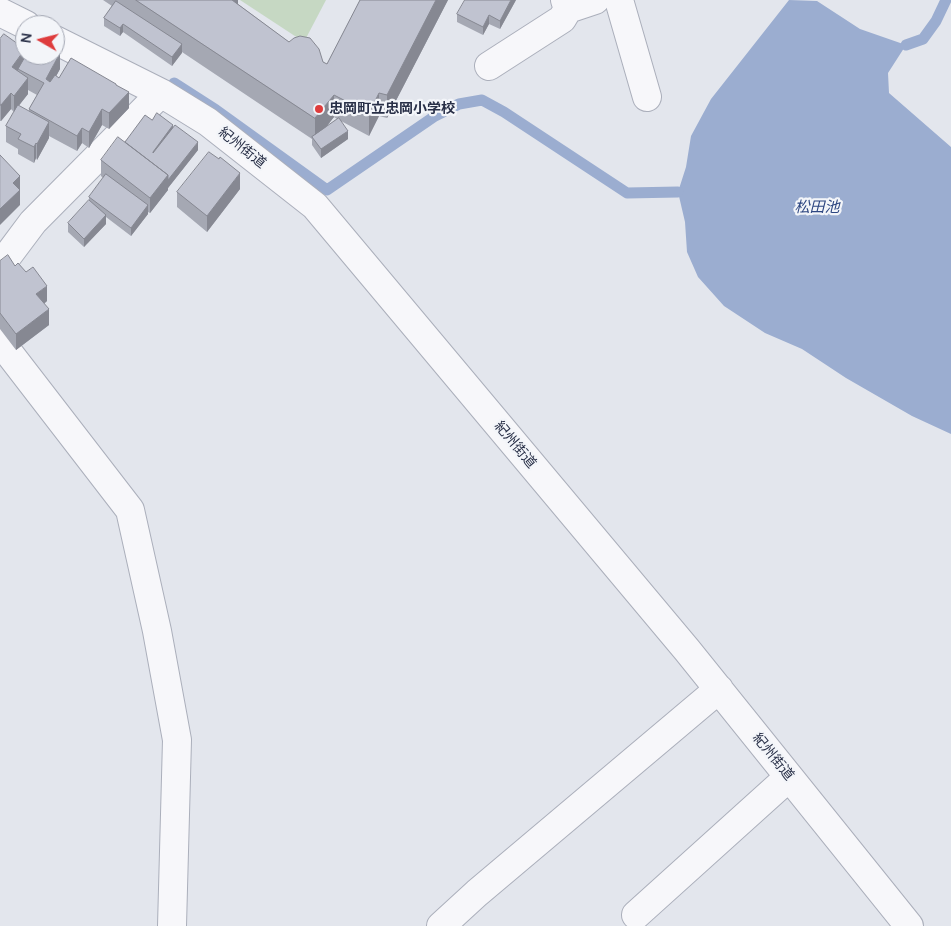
<!DOCTYPE html>
<html>
<head>
<meta charset="utf-8">
<style>
	body { margin:0 }
	#map { position:relative; width:951px; height:926px; overflow:hidden; background:#e3e6ed; font-family:Manrope,sans-serif }
	canvas { display:block }
	.north { position:absolute; left:15px; top:15px; width:50px; height:50px; box-sizing:border-box; background:#f3f5f9; border:1px solid #a2a6b2; border-radius:50%; rotate:278deg; font-size:14px; font-weight:700; line-height:20px; text-align:center; color:#282f47 }
	.north::after { content:''; display:block; margin:auto; width:18px; height:22px; background:#de3c3d; clip-path:polygon(50% 0,100% 100%,50% 72%,0 100%) }
</style>
</head>
<body>
<div id="map">
<canvas width="951" height="926"></canvas>
<div class="north">N</div>
</div>
<script>
const ctx = document.querySelector('canvas').getContext('2d');
ctx.lineJoin = 'round';
function fillPath(path, color) {
  ctx.fillStyle = color;
  ctx.fill(path, 'evenodd');
}
function strokePath(path, color, width, dash) {
  ctx.strokeStyle = color;
  ctx.lineWidth = width;
  ctx.lineCap = dash ? 'butt' : 'round';
  ctx.setLineDash(dash || []);
  ctx.stroke(path);
}
function drawText(font, color, halo, rows, align = 'center') {
  ctx.font = font + ' Manrope,"Noto Sans JP",sans-serif';
  ctx.lineWidth = 4.5;
  ctx.setLineDash([]);
  ctx.textBaseline = 'middle';
  ctx.strokeStyle = halo;
  ctx.fillStyle = color;
  for (const [text, x, y, turn = 0] of rows) {
    ctx.save();
    ctx.translate(x, y);
    ctx.rotate((+turn || 0) * Math.PI / 180);
    ctx.textAlign = isNaN(turn) ? turn : align;
    if (halo) ctx.strokeText(text, 0, 0);
    ctx.fillText(text, 0, 0);
    ctx.restore();
  }
}
fillPath(new Path2D(`
	M 240,0 L 326,0 L 304,42 Z`), '#c6d8c3');
fillPath(new Path2D(`
	M 789,0 L 817,1 L 860,29 L 906,45 L 888,73 L 889,93 L 951,147 L 951,434 L 912,416 L 846,378 L 802,349 L 765,333 L 724,306 L 698,277 L 687,252 L 685,222 L 678,192 L 686,167 L 691,136 L 711,99 Z`), '#9badd0');
strokePath(new Path2D(`
	M 906,45 L 923,39 L 936,21 L 946,0
	M 174,83 L 216,110 L 327,190 L 435,116 L 459,104 L 482,100 L 504,112 L 627,193 L 678,192`), '#9badd0', 11);
const street = new Path2D(`
	M 565,0 L 568,9 L 595,0
	M 619,0 L 647,97
	M 0,12 L 26,25
	M 55,40 L 161,93 L 208,122 L 315,206 L 687,650 L 909,926
	M 489,66 L 562,19 L 568,9
	M 0,266 L 33,222 L 161,93
	M 0,337 L 2,344 L 130,510 L 157,631 L 177,740 L 172,926
	M 636,915 L 789,777
	M 441,926 L 477,893 L 719,689`);
strokePath(street, '#abafbb', 30);
strokePath(street, '#f7f7fa', 28);
fillPath(new Path2D(`
	M 103,0 L 238,0 L 238,4 L 289,42 L 327,64 L 360,0 L 448,0 L 387,118 L 379,116 L 369,136 L 341,121 L 348,139 L 321,158 L 312,145 L 312,139 L 182,52 L 172,66 L 123,32 L 120,36 L 104,26 L 104,18 L 112,6 ZM 334,117 L 337,119 L 326,127 Z
	M 516,0 L 500,29 L 489,24 L 483,35 L 457,22 L 457,14 Z
	M 0,39 L 25,55 L 60,69 L 56,76 L 59,78 L 116,85 L 129,108 L 109,129 L 102,125 L 89,148 L 82,143 L 77,151 L 49,136 L 49,138 L 37,160 L 36,158 L 34,163 L 18,154 L 18,149 L 6,142 L 6,126 L 14,112 L 11,109 L 1,121 L 0,121 ZM 28,90 L 37,95 L 29,109 L 29,112 L 18,106 L 28,94 Z
	M 152,120 L 173,127 L 198,150 L 168,188 L 168,190 L 150,213 L 148,212 L 148,214 L 131,236 L 106,217 L 106,224 L 84,247 L 68,232 L 68,223 L 89,201 L 89,197 L 103,178 L 101,176 L 101,160 Z
	M 219,159 L 240,189 L 207,232 L 177,207 L 177,192 Z
	M 0,261 L 15,266 L 47,301 L 44,304 L 49,325 L 16,350 L 0,329 Z`), '#a5a8b3');
fillPath(new Path2D(`
	M 231,0 L 238,0 L 238,12 Z
	M 436,0 L 448,0 L 387,118 L 387,95 Z
	M 511,0 L 516,0 L 500,29 L 500,21 Z
	M 489,15 L 489,24 L 483,35 L 483,27 Z
	M 123,24 L 123,32 L 120,36 L 120,28 Z
	M 182,44 L 182,53 L 172,66 L 172,57 Z
	M 25,50 L 25,65 L 18,69 L 18,75 L 12,67 Z
	M 60,53 L 60,69 L 46,95 L 46,79 Z
	M 28,78 L 28,94 L 14,112 L 14,96 Z
	M 129,92 L 129,108 L 109,129 L 109,113 Z
	M 11,93 L 11,109 L 1,121 L 1,105 Z
	M 379,93 L 379,116 L 369,136 L 369,113 Z
	M 334,95 L 334,117 L 315,141 L 315,118 Z
	M 102,109 L 102,125 L 89,148 L 89,132 Z
	M 49,122 L 49,138 L 37,160 L 37,144 Z
	M 173,125 L 173,133 L 153,160 L 153,152 Z
	M 82,128 L 82,143 L 77,151 L 77,136 Z
	M 348,131 L 348,139 L 321,158 L 321,149 Z
	M 198,142 L 198,150 L 168,188 L 168,180 Z
	M 36,143 L 36,158 L 34,163 L 34,147 Z
	M 240,173 L 240,189 L 207,232 L 207,216 Z
	M 168,175 L 168,190 L 150,213 L 150,198 Z
	M 20,176 L 20,205 L 0,225 L 0,209 L 13,183 Z
	M 148,205 L 148,214 L 131,236 L 131,228 Z
	M 106,215 L 106,224 L 84,247 L 84,239 Z
	M 47,286 L 47,301 L 36,310 L 36,294 Z
	M 49,309 L 49,325 L 16,350 L 16,334 Z`), '#868892');
const building = new Path2D(`
	M 136,0 L 232,0 L 289,42 L 294,38 L 300,36 L 310,38 L 319,49 L 323,62 L 327,64 L 360,0 L 436,0 L 387,95 L 379,93 L 369,113 L 334,95 L 315,118 Z
	M 465,0 L 511,0 L 500,21 L 489,15 L 483,27 L 457,14 Z
	M 116,1 L 182,44 L 172,57 L 123,24 L 120,28 L 104,18 Z
	M 4,34 L 25,49 L 12,67 L 28,78 L 14,96 L 11,93 L 1,105 L 0,105 L 0,39 Z
	M 55,51 L 60,53 L 46,79 L 50,82 L 55,75 L 59,78 L 71,58 L 116,84 L 116,85 L 129,92 L 109,113 L 102,109 L 89,132 L 82,128 L 77,136 L 29,109 L 44,83 L 18,69 L 26,55 L 55,55 Z
	M 18,105 L 49,122 L 37,144 L 36,143 L 34,147 L 18,139 L 21,134 L 6,126 Z
	M 157,113 L 173,125 L 153,152 L 153,153 L 175,125 L 198,142 L 168,180 L 168,175 L 125,142 L 145,115 L 152,120 Z
	M 339,118 L 348,131 L 321,149 L 312,137 Z
	M 118,137 L 168,175 L 150,198 L 101,160 Z
	M 209,152 L 219,159 L 220,157 L 240,173 L 207,216 L 177,192 Z
	M 0,155 L 20,176 L 13,183 L 20,190 L 0,209 Z
	M 106,174 L 148,205 L 131,228 L 89,197 Z
	M 89,200 L 106,215 L 84,239 L 68,223 Z
	M 8,255 L 15,266 L 18,263 L 26,272 L 33,267 L 47,286 L 36,294 L 49,309 L 16,334 L 0,313 L 0,261 Z`);
fillPath(building, '#c0c3d0');
strokePath(building, '#868892', 1);
for (const [x, y, r, color] of [
	[319,109,5,"#de3c3d"]
]) {
  const dot = new Path2D();
  dot.arc(x, y, r, 0, 2 * Math.PI);
  ctx.fillStyle = color;
  ctx.fill(dot);
  strokePath(dot, '#f3f5f9', 2);
}
drawText('bold 14px', '#282f47', '#f3f5f9', [
	["忠岡町立忠岡小学校",329,109]
], 'left');
drawText('14px', '#282f47', '#f3f5f9', [
	["紀州街道",242,148,39],
	["紀州街道",515,445,50],
	["紀州街道",773,757,51]
]);
drawText('italic 15px', '#2d4681', '#f3f5f9', [
	["松田池",817,208]
]);
</script>
</body>
</html>
